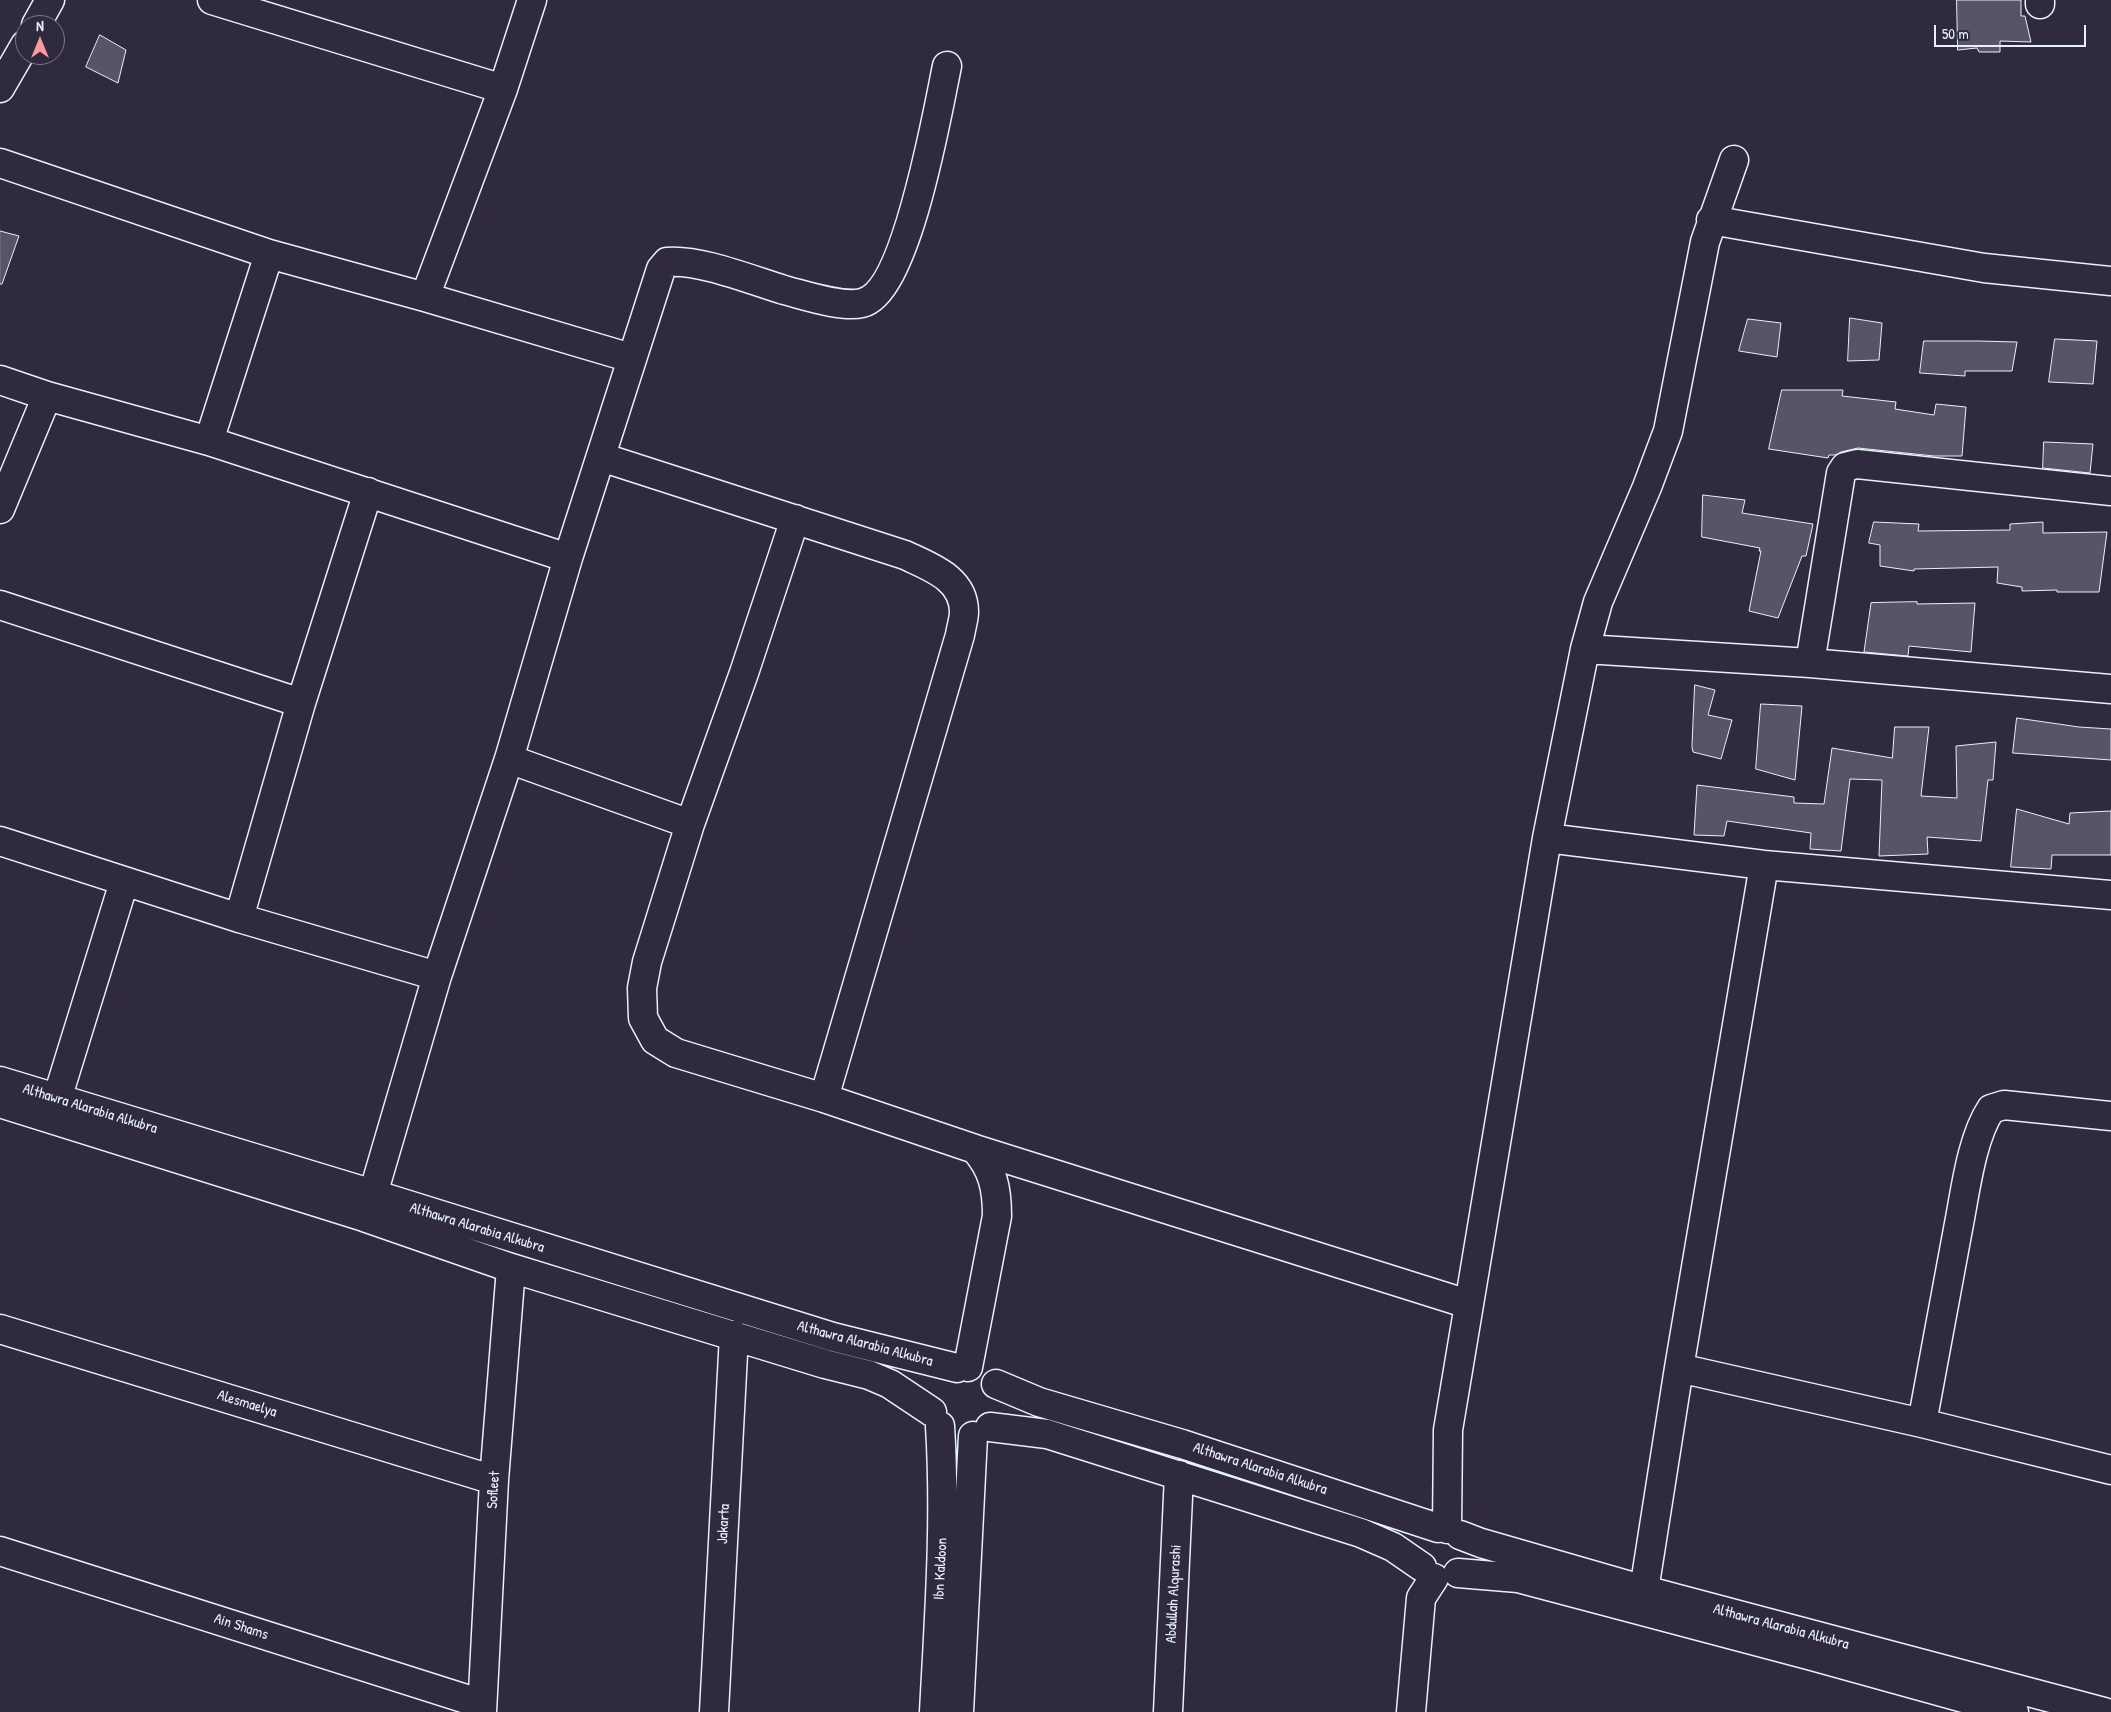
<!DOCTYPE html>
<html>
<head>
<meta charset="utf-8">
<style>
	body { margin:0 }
	#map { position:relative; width:2111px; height:1712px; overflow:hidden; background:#2f2a3d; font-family:"Patrick Hand",sans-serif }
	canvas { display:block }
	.north { position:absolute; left:15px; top:15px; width:50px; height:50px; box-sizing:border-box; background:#2f2a3d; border:1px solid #797a88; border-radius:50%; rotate:0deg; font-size:14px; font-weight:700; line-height:20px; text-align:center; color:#e8f1f8 }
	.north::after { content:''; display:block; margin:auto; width:18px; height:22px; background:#ff9aa2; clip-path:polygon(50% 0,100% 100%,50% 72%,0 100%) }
	.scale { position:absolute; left:1934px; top:25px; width:152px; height:22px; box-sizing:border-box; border:2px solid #e8f1f8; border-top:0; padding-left:6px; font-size:15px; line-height:18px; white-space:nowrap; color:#e8f1f8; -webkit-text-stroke:4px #2f2a3d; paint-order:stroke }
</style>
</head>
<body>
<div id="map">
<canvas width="2111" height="1712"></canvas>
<div class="north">N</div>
<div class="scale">50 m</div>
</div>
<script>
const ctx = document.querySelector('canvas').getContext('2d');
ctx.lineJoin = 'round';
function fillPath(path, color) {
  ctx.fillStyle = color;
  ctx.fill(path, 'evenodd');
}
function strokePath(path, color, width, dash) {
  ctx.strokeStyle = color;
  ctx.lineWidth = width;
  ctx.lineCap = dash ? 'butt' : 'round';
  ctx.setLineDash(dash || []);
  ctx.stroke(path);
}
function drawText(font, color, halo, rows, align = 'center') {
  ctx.font = font + ' "Patrick Hand",sans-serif';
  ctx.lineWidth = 4;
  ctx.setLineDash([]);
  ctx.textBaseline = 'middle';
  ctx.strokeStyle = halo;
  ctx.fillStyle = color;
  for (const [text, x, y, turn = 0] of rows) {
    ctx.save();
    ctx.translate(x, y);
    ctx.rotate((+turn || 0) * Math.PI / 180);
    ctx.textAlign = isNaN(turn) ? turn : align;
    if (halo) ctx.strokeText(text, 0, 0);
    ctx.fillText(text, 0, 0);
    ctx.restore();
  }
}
const building = new Path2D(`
	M 1957,0 L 2021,0 L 2021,16 L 2025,16 L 2031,42 L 2000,41 L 2000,52 L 1979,52 L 1977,48 L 1958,50 Z
	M 100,35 L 126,50 L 118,83 L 86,67 Z
	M 0,231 L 19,236 L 2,284 L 0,284 Z
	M 1850,318 L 1882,323 L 1879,360 L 1848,361 Z
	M 1748,319 L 1781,323 L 1777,357 L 1739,351 Z
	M 2055,339 L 2097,341 L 2093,384 L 2049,382 Z
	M 1924,341 L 1979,341 L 2017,342 L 2012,371 L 1965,371 L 1965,376 L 1920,373 Z
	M 1782,390 L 1843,390 L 1842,396 L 1896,402 L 1895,409 L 1934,415 L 1936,404 L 1966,407 L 1962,456 L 1934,456 L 1858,448 L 1841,452 L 1836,455 L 1829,455 L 1828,458 L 1769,449 Z
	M 2044,442 L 2093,444 L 2090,473 L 2043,468 Z
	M 1703,495 L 1745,500 L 1742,513 L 1813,524 L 1806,556 L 1802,556 L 1778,618 L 1749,611 L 1761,551 L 1759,551 L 1760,548 L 1702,537 Z
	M 1874,522 L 1919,524 L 1918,531 L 2010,530 L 2010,524 L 2043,522 L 2043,533 L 2107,532 L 2099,592 L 2057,592 L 2057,590 L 2022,591 L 2022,587 L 1997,583 L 1998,567 L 1914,569 L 1914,571 L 1880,566 L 1880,545 L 1869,543 Z
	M 1917,602 L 1917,604 L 1975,603 L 1971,652 L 1909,646 L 1908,656 L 1864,652 L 1871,603 Z
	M 1695,685 L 1715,690 L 1708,715 L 1732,720 L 1721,759 L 1693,752 L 1692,747 Z
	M 1761,704 L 1802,706 L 1795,780 L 1756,769 Z
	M 2017,718 L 2079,727 L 2111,729 L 2111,760 L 2013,753 Z
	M 1895,727 L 1929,727 L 1921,796 L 1957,798 L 1956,746 L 1996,742 L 1993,780 L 1988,780 L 1981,841 L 1927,837 L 1928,854 L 1879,856 L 1882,780 L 1850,779 L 1841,851 L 1810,849 L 1811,833 L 1727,821 L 1724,836 L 1694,835 L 1697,785 L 1794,797 L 1794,803 L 1824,804 L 1832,748 L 1892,758 Z
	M 2017,809 L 2069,824 L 2070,813 L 2111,811 L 2111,855 L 2052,855 L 2051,869 L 2011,867 Z`);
fillPath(building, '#575565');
strokePath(building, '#e8f1f8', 1);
const minor = new Path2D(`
	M 212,0 L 503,89
	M 2040,0 L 2040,4
	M 36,25 L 50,0
	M 0,88 L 25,45
	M 0,163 L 269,254 L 425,297 L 631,358
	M 1711,220 L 1984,268 L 2111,281
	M 425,297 L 503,89 L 532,0
	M 0,380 L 47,396 L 209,441 L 568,558
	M 209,441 L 269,254
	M 601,457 L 905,555 C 930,567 964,578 964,612 C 964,619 961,628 960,635 L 824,1098
	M 0,509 L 47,396
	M 795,519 L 744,673 L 690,824 L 647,962 L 642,988 L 643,1018 L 655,1040 L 676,1053 L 824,1098 L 975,1149 C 993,1170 997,1188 997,1216 L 968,1367
	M 0,605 L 301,703
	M 1585,649 L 1810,663 L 2111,689
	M 1810,663 L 1841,473 L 1845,467 L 1857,464 L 2111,491
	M 509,759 L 690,824
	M 1547,838 L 1764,865 L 2111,895
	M 0,841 L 239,918 L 437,976
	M 239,918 L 301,703 L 368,492
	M 0,1081 L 373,1194 L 833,1337 L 957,1368
	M 57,1099 L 124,882
	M 0,1103 L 364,1217 L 511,1268 L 825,1364 L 869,1375 L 890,1384 L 932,1412
	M 975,1149 L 1468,1304
	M 364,1217 L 373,1194 L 437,976 L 509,759 L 568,558 L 661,269 L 667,262 C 700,259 751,280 784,290 C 804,295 842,308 862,303 C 907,292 938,109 947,66
	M 0,1329 L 494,1480
	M 1679,1368 L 1922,1423 L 2111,1470
	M 996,1384 L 1039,1402 L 1182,1444 L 1438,1528
	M 1922,1423 C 1934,1359 1946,1294 1958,1229 C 1965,1194 1971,1139 1991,1109 L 2004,1105 L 2111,1116
	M 990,1427 L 1047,1434 L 1361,1533 L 1393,1547 L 1422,1567
	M 1447,1529 L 1448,1430 L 1547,838 L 1585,649 L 1598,602 L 1647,487 L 1668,431 L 1705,242 L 1734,160
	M 1460,1535 L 1481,1543 L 1644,1590 L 2104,1712
	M 0,1551 L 482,1704
	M 1458,1573 L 1518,1578 L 1812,1656 L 2014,1712
	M 1644,1590 L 1679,1368 L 1764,865
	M 482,1712 L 494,1480 L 511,1268
	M 714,1712 L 734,1335
	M 934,1712 C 939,1617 946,1521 940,1426
	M 959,1712 L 973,1436
	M 1168,1712 L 1179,1475
	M 1411,1712 L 1421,1598 L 1434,1578`);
strokePath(minor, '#e8f1f8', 31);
strokePath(minor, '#2f2a3d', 28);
drawText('15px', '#e8f1f8', '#2f2a3d', [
	["Althawra Alarabia Alkubra",90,1109,17],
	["Althawra Alarabia Alkubra",477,1228,17],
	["Althawra Alarabia Alkubra",865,1344,15],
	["Alesmaelya",247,1404,17],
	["Althawra Alarabia Alkubra",1260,1469,18],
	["Sofleet",494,1490,-86],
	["Jakarta",724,1524,-87],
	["Ibn Kaldoon",941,1569,-87],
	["Abdullah Alqurashi",1174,1594,-87],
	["Ain Shams",241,1627,18],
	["Althawra Alarabia Alkubra",1781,1627,15]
]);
</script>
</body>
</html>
